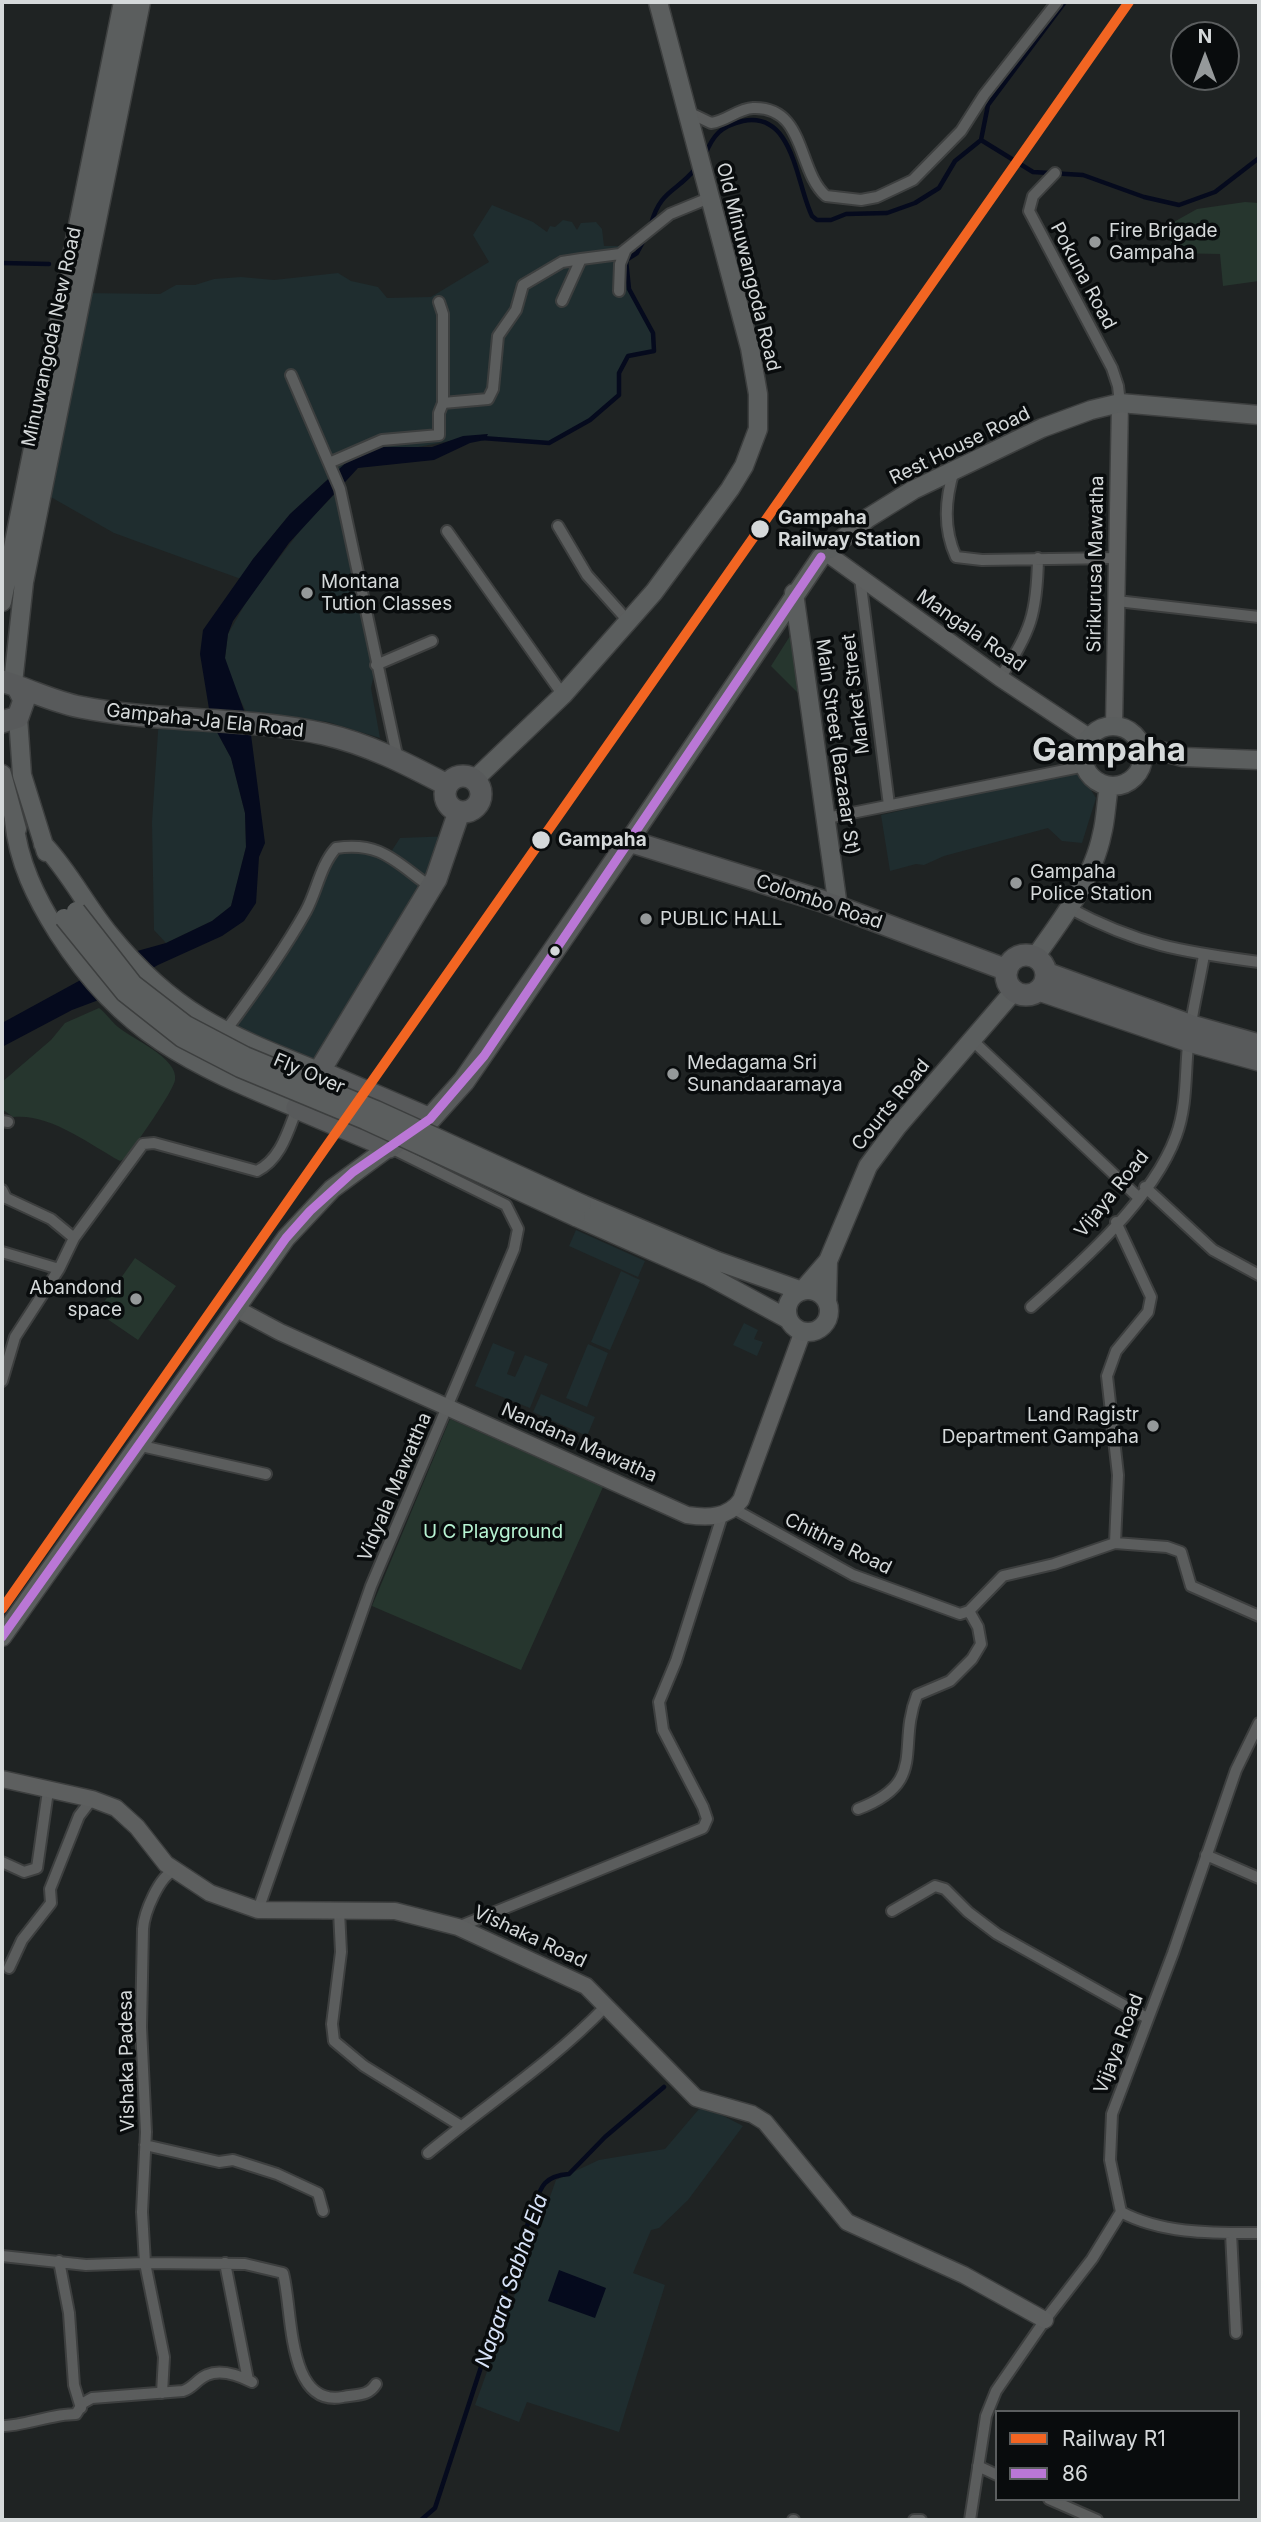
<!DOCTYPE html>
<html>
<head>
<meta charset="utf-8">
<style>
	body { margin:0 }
	#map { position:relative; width:1261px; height:2522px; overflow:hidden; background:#1f2323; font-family:Inter,sans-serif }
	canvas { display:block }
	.frame { position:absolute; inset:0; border:4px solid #d5d9da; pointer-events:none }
	.legend { position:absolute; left:995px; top:2410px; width:245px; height:91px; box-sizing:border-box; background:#090c0d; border:2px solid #5b5e5f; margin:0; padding:9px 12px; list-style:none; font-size:21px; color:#d5d9da }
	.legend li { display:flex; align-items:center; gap:14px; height:35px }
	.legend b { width:35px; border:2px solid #5b5e5f }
	.north { position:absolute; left:1170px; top:21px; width:70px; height:70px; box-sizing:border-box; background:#090c0d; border:2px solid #5b5e5f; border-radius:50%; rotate:0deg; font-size:19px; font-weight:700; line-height:28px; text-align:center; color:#d5d9da }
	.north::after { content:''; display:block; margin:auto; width:24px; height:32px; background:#95999a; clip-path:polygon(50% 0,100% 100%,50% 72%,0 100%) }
</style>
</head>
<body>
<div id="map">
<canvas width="1261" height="2522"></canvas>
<div class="frame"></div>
<ul class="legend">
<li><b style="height:9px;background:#f26522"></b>Railway R1</li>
<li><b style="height:9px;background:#ba77d6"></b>86</li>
</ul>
<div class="north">N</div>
</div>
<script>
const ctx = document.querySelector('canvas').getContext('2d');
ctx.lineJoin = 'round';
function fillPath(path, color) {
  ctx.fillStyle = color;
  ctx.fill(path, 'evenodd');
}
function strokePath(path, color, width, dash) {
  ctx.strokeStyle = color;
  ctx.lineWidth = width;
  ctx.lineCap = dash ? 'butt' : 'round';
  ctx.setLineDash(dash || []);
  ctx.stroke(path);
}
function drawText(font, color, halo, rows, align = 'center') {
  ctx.font = font + ' Inter,sans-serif';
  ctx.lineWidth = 7;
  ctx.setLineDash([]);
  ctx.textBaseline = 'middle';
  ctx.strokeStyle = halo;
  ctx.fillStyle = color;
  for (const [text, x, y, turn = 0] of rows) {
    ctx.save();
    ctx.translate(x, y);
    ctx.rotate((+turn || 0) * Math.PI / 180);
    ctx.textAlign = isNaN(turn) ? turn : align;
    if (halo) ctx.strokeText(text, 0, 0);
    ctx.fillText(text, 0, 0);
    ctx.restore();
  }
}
fillPath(new Path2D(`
	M 492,205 L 533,222 L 547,232 L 550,226 L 555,227 L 563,220 L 572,222 L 577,230 L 581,223 L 596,222 L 602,229 L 604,246 L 622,246 L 629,290 L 653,333 L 654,351 L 628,356 L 619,373 L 619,395 L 590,420 L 549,443 L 487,438 L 487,434 L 349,460 L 290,514 L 253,559 L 241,579 L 114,533 L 42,492 L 82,293 L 160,294 L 176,285 L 195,285 L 214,279 L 241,277 L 274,280 L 338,273 L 351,281 L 378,287 L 387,298 L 431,297 L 489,262 L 473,235 Z
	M 340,489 L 376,665 L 371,688 L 380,738 L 328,722 L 246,712 L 227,671 L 225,658 L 228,634 L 249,597 L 306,523 Z
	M 159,717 L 211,721 L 231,758 L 245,813 L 246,847 L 231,906 L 212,921 L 166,943 L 154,930 L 152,822 Z
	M 1079,771 L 1096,798 L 1082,843 L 1062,841 L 1048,828 L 944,856 L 924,865 L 916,864 L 890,871 L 881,815 Z
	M 453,836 L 318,1071 L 224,1033 L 260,983 L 336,848 L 389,855 L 400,838 Z
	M 576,1230 L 645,1261 L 638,1277 L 569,1246 Z
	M 621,1271 L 640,1280 L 610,1350 L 591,1342 Z
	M 744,1323 L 758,1330 L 754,1339 L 763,1342 L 757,1356 L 733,1345 Z
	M 493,1343 L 515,1352 L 507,1374 L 515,1377 L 525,1355 L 548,1364 L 530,1408 L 475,1386 Z
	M 588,1344 L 608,1353 L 587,1407 L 566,1398 Z
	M 541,1394 L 595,1417 L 587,1436 L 533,1412 Z
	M 699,2109 L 710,2109 L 743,2126 L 688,2200 L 659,2228 L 651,2230 L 633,2273 L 665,2285 L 619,2432 L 527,2402 L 519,2422 L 475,2405 L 556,2180 L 599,2160 L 665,2149 Z`), '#1f2d2f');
fillPath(new Path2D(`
	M 1245,202 L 1259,203 L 1259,281 L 1223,286 L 1220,254 L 1170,253 L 1172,223 L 1197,209 Z
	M 797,625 L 805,700 L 771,666 Z
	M 99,1008 C 106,1013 111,1021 118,1027 C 132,1039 179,1058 175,1080 C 173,1092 135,1145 126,1158 L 120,1161 C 89,1144 50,1113 13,1117 L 2,1109 L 2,1082 L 51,1040 L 65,1023 Z
	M 135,1258 L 176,1286 L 138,1340 L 97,1312 Z
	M 450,1419 L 603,1487 L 521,1670 L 372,1606 Z`), '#26362e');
fillPath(new Path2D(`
	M 488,434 L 485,440 L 470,443 L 434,460 L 358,468 L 289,543 L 233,621 L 228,634 L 225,658 L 250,727 L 265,843 L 259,857 L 256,903 L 244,921 L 222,936 L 158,965 L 96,1001 L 72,1010 L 2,1047 L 2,1023 L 130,953 L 166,943 L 212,921 L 231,906 L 246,847 L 245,813 L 231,758 L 211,721 L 200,654 L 203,630 L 253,559 L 290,514 L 349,460 L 379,447 L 432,447 L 463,436 Z
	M 559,2270 L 606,2288 L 595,2318 L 548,2301 Z`), '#050a1d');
strokePath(new Path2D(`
	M 981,140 L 988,105 L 1065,2
	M 705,155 C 713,135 721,126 743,121 C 794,111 796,184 812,216 L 817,220 L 831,220 L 846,214 L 887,213 L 915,203 L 939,188 L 955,161 L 981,140 L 1033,172 L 1083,175 L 1144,197 L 1179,205 L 1215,192 L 1259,158
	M 651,224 C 661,189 676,193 696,168
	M 2,263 L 49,264
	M 482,438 L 549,443 L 590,420 L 619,395 L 619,373 L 628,356 L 654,351 L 653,333 L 629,289 L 626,260 L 637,253 L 645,238
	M 421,2520 L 435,2508 L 529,2220 C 540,2194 538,2176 569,2174 L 605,2137 L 664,2087`), '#050a1d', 4.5);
const street = new Path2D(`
	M 686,111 L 711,123 C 727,121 737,109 753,108 C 806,106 797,171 826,196 L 861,200 L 877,197 L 913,180 L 961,131 L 984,95 L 1057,2
	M 1055,173 L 1033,196 L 1029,211 L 1112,368 L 1118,386 L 1120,403
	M 619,291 L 620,264 L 626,249
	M 562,301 L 581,259 L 620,254 L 670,214 L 709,198
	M 439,302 L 443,314 L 443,403
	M 291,375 L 340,489 L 398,760
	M 329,463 L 382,440 L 439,435 L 439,413 L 443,403 L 488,399 L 493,389 L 498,336 L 516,310 L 523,285 L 562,262 L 581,259
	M 954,470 C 945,500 943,528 956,557 L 982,560 L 1118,558
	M 558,526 L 587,575 L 628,621
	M 447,531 L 563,695
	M 860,578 L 889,805
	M 1117,601 L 1259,617
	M 376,665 L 432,641
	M 1000,678 C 1031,632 1037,613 1038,558
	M 827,818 L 1085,766
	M 1069,908 C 1138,945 1183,952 1259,962
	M 224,1033 C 253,994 282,954 306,911 C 317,891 320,866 336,848 C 382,841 396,863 431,887
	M 972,1040 L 1138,1197
	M 2,1121 L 8,1122
	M 1145,1187 L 1213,1250 L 1259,1275
	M 2,1190 L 6,1198 L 51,1219 L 74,1238
	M 2,1252 L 59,1269
	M 1031,1307 C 1081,1263 1153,1199 1176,1136 C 1187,1107 1185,1075 1188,1045 C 1191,1015 1199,985 1204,955
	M 2,1381 L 15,1337 L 59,1269 L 74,1238 L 143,1144 L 154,1143 L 257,1171 C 281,1159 288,1131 297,1108
	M 137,1445 L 266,1474
	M 734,1509 L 853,1575 L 960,1614 L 969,1611
	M 1115,1543 L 1118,1475 L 1107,1376 L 1116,1351 L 1148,1312 L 1151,1297 L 1116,1222
	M 969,1611 L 1003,1576 L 1054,1564 L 1115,1543 L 1167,1547 L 1181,1552 L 1191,1586 L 1259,1616
	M 858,1809 C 929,1782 896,1748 917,1695 L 950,1681 L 972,1659 L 981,1644 L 978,1627 L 969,1611
	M 1206,1855 L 1259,1878
	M 2,1862 L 24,1872 L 37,1868 L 48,1791
	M 258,1910 L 371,1586 L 514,1249 L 518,1229 L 506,1205 L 389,1147
	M 339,1911 L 341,1952 L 332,2024 L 334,2041 L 364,2066 L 461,2126
	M 892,1911 L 935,1886 L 945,1889 L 968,1912 L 997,1934 L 1147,2018
	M 458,1927 L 703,1828 L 707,1819 L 703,1807 L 663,1730 L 659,1702 L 676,1661 L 723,1513
	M 9,1968 L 22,1940 L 51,1903 L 50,1889 L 79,1816 L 92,1799
	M 145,2145 L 219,2162 L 233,2160 L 277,2174 L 318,2193 L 323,2211
	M 428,2153 C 487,2104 551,2063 605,2007
	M 1121,2212 C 1162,2234 1213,2233 1259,2233
	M 1231,2233 L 1236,2333
	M 2,2256 L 86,2265 L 145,2263 L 142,2212 L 146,2132 L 141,2027 L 143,1929 C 144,1913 159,1876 175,1870
	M 59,2261 L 69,2313 L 74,2385 L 81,2408
	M 225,2263 L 248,2380
	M 162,2393 L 164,2357 L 145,2263 L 245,2264 L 283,2273 C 293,2309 286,2408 343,2397 C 356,2394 368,2397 376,2384
	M 2,2426 C 24,2426 51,2414 76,2414 L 83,2403 L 92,2398 L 183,2391 C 193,2388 197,2379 207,2375 C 221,2369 240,2376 252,2382
	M 978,2466 L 997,2475
	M 1049,2499 L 1097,2520
	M 793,2520 L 794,2520
	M 914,2520 L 921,2520
	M 970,2520 L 986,2416 L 996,2391 L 1045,2320 L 1092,2259 L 1121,2212 L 1110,2160 L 1112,2114 L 1173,1953 L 1236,1770 L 1259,1723`);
const secondary = new Path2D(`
	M 832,557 L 1000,678 L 1089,737
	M 1114,726 L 1120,403
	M 235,1308 L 280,1332 L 687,1515 C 708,1518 728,1518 741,1500 L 803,1331
	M 2,1779 L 92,1799 L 116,1808 L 137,1827 L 166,1864 L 210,1893 L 258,1910 L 395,1911 L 458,1927 L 586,1986 L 696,2098 L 752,2114 L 765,2122 L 847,2222 L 964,2275 L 1045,2320`);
const primary = new Path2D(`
	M 830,549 L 868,518 L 913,490 L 1042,428 L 1091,410 L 1120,403 L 1259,415
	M 794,593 L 838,907
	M 2,602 L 123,2
	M 13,683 L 24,582 L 141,2
	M 18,717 L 22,775 L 46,852
	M1083 756a30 30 0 1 1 60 0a30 30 0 1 1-60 0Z
	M 1142,746 L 1183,757 L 1259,760
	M 2,774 L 17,829
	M 474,780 L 563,695 L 654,592 L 730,489 L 744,466 L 758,429 L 758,394 L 750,348 L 658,2
	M 14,820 C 18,862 36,898 58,933 C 123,1034 190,1064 297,1108
	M 629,841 L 821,557
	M 43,844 C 69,871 86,906 110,935 C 174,1014 226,1034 318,1071
	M 1035,957 C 1061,921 1093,879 1102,834 C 1106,819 1106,802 1109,786
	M 582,1204 L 717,1261 L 802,1291 L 828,1261
	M 576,1217 L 709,1276 L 788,1319
	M787 1311a21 21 0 1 1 42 0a21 21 0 1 1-42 0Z
	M 827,1301 L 828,1261 L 868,1166 L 897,1127 L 1014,991
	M 2,1637 L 286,1238 L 332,1189 L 389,1147`);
const highway = new Path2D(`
	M 2,681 L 17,686 L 24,700 L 18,717 L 2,722
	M 19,687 C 39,694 59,703 80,707 C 160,723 243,716 324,734 C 368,744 407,764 447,785
	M445 794a18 18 0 1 1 36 0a18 18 0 1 1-36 0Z
	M 459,812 L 436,879 L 297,1108 L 389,1147 L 430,1119 L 464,1081 L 629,841 L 822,901 L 1007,970
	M1006 975a20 20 0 1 1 40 0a20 20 0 1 1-40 0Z
	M 1046,973 L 1192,1026 L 1259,1045
	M 1039,990 L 1189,1041 L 1259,1060
	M 318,1071 L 430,1119`);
strokePath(street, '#3d3f3f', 14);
strokePath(secondary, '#3d3f3f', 19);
strokePath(primary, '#3d3f3f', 21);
strokePath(highway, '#3d3f3f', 24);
strokePath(street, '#5b5d5d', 10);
strokePath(secondary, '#5d5f5f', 16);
strokePath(primary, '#5b5e5e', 18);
strokePath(highway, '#585a5b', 21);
const primaryBridge = new Path2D(`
	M 76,911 L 133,984 L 186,1025 L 245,1056 L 376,1110 L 582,1204
	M 64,918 L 125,993 L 182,1038 L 240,1068 L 365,1120 L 576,1217`);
strokePath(primaryBridge, '#3d3f3f', 21, []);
strokePath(primaryBridge, '#5b5e5e', 18);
strokePath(new Path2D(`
	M 2,1637 L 286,1238 L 310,1211 L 353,1172 L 430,1119 L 484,1056 L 821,557`), '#ba77d6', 9);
strokePath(new Path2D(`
	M 2,1609 L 1129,2`), '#f26522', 10);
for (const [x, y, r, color] of [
	[1095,242,7,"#95999a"],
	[760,529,10,"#d5d9da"],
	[307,593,7,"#95999a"],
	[541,840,10,"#d5d9da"],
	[1016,883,7,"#95999a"],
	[646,919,7,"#95999a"],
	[555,951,6,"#d5d9da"],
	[673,1074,7,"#95999a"],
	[136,1299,7,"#95999a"],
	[1153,1426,7,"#95999a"]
]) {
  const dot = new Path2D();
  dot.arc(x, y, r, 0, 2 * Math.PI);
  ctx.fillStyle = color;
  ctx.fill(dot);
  strokePath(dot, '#090c0d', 2.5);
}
drawText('19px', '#d5d9da', '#090c0d', [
	["Fire Brigade",1109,231],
	["Gampaha",1109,253],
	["Montana",321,582],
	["Tution Classes",321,604],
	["Gampaha",1030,872],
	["Police Station",1030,894],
	["PUBLIC HALL",660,919],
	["Medagama Sri",687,1063],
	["Sunandaaramaya",687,1085],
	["Abandond",122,1288,"right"],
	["space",122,1310,"right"],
	["Land Ragistr",1139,1415,"right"],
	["Department Gampaha",1139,1437,"right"]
], 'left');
drawText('19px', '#d5d9da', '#090c0d', [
	["Old Minuwangoda Road",748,267,76],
	["Pokuna Road",1083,276,62],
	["Minuwangoda New Road",52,337,-78],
	["Rest House Road",960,446,-26],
	["Sirikurusa Mawatha",1096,564,-89],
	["Mangala Road",971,631,35],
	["Market Street",856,694,-97],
	["Gampaha-Ja Ela Road",205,721,6],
	["Main Street (Bazaaar St)",837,747,82],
	["Colombo Road",819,902,19],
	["Fly Over",309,1074,23],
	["Courts Road",891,1105,-51],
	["Vijaya Road",1112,1194,-51],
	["Nandana Mawatha",579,1443,24],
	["Vidyala Mawattha",395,1487,-67],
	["Chithra Road",838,1544,26],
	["Vishaka Road",530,1937,25],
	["Vijaya Road",1119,2044,-69],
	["Vishaka Padesa",127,2061,-91]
]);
drawText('bold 19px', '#d5d9da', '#090c0d', [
	["Gampaha",778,518],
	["Railway Station",778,540],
	["Gampaha",558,840]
], 'left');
drawText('19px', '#b7f4d3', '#090c0d', [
	["U C Playground",493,1532]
]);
drawText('italic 21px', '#d8e3f8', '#090c0d', [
	["Nagara Sabha Ela",512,2281,-71]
]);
drawText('bold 33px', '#d5d9da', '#090c0d', [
	["Gampaha",1109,751]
]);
</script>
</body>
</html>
